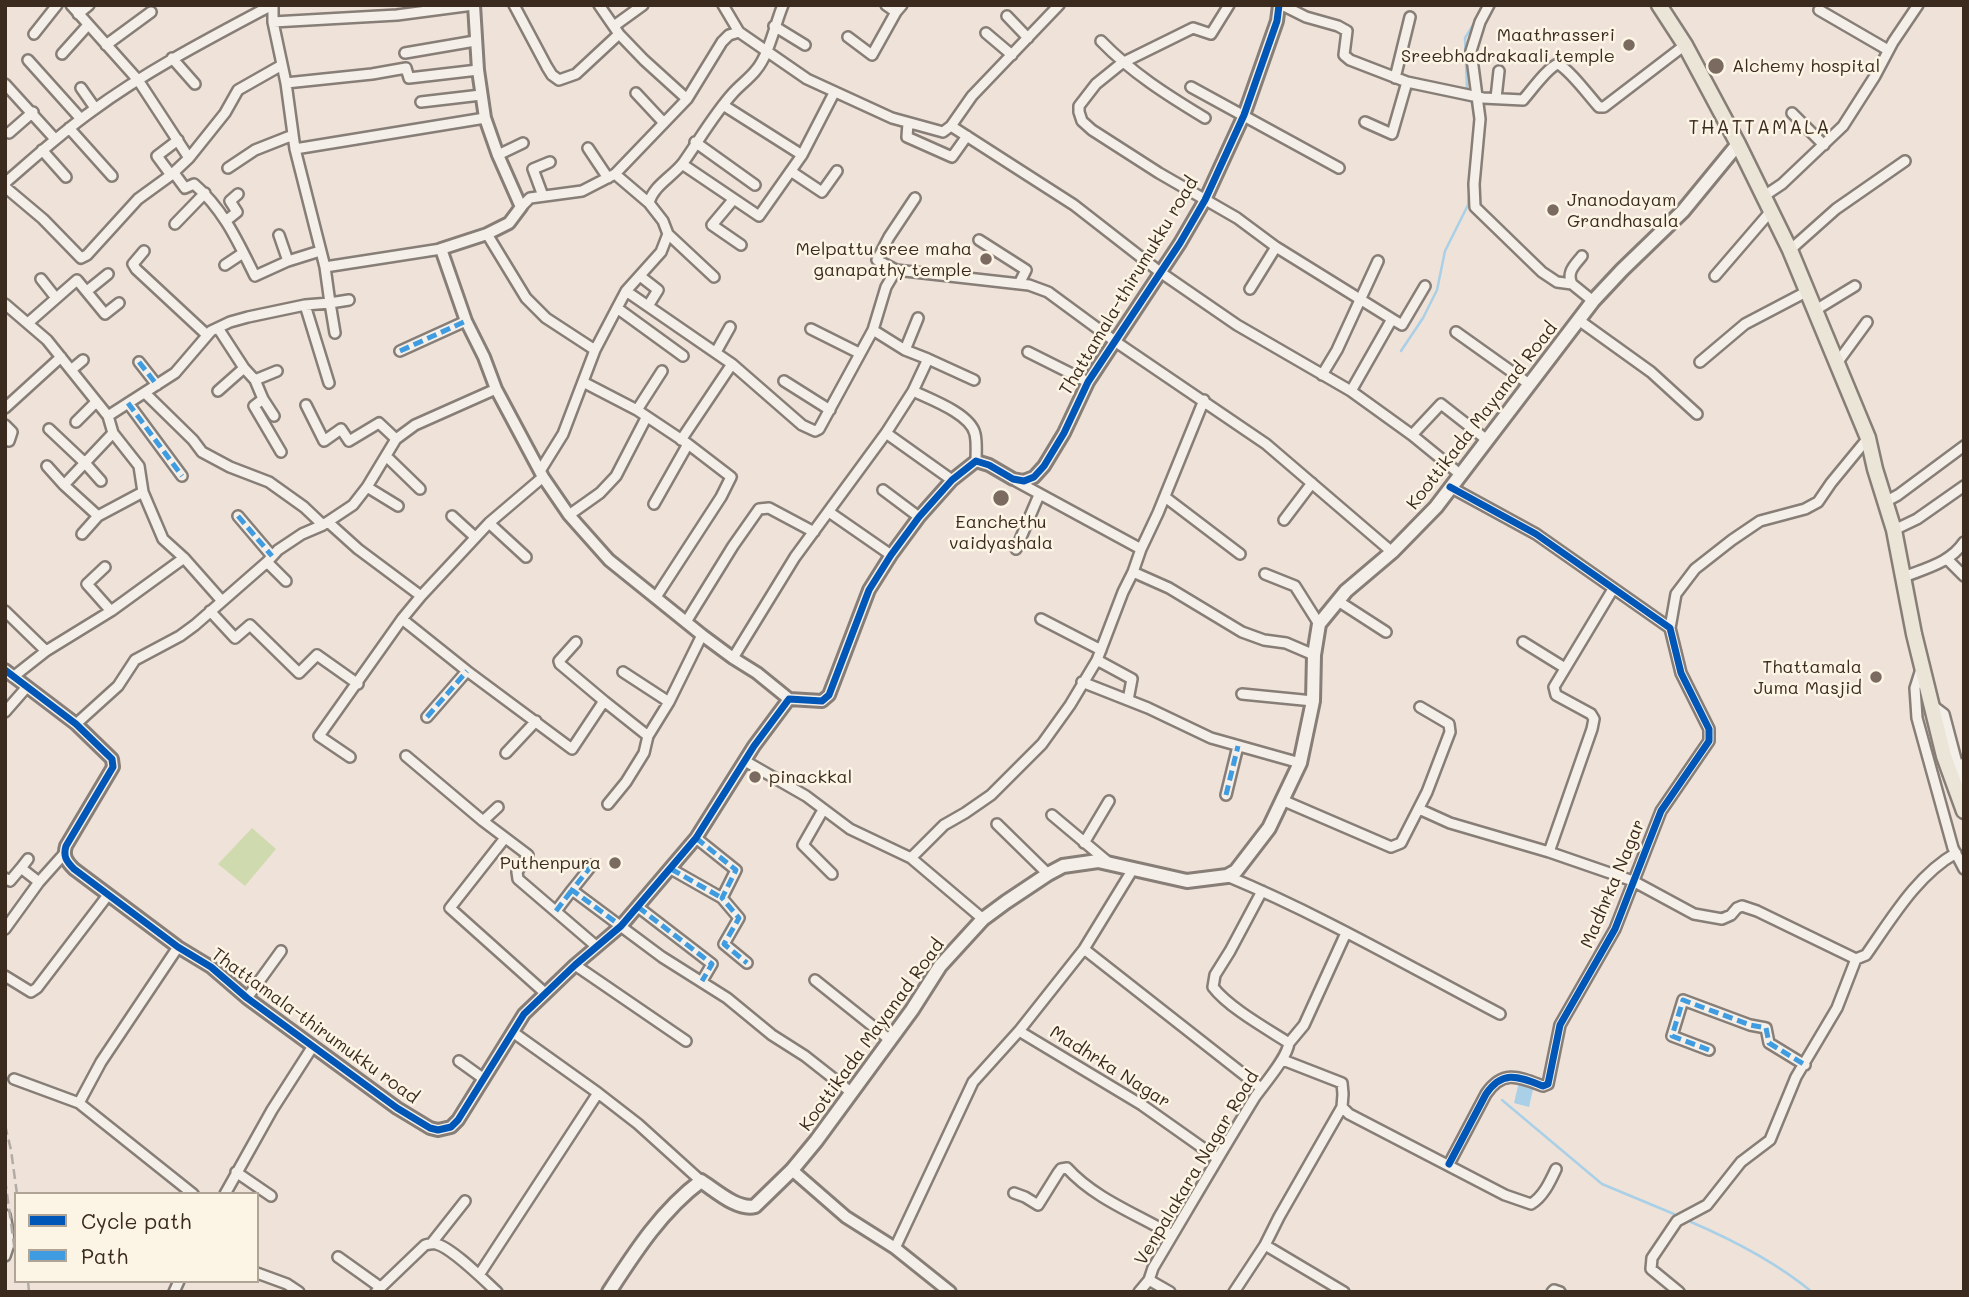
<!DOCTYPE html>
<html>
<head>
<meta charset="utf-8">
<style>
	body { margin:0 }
	#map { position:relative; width:1969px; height:1297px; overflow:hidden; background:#efe2d9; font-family:Mali,sans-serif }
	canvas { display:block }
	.frame { position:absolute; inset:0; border:7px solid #3b2a1e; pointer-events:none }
	.legend { position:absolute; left:14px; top:1192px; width:245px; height:91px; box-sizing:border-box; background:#fcf5e5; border:2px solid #afa495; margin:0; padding:9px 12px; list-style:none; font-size:21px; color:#3b2a1e }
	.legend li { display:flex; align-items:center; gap:14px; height:35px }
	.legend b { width:35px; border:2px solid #afa495 }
</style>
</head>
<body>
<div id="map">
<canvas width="1969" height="1297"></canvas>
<div class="frame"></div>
<ul class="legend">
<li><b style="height:9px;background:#0057b8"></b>Cycle path</li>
<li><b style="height:9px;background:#3f9ce0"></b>Path</li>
</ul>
</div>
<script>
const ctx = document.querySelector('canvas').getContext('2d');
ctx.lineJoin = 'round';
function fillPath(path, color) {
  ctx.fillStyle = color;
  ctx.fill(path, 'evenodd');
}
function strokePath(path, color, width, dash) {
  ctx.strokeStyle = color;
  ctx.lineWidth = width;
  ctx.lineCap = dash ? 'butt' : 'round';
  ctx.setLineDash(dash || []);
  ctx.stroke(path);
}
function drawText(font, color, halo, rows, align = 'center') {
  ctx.font = font + ' Mali,sans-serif';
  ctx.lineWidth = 5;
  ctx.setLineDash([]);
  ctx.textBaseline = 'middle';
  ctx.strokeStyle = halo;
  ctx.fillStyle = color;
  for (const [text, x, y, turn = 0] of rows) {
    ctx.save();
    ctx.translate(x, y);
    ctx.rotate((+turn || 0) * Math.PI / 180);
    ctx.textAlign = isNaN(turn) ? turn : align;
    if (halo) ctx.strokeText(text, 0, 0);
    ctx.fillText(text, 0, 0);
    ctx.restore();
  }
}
fillPath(new Path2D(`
	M 252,828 L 276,849 L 245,886 L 218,864 Z`), '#d0daaf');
fillPath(new Path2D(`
	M 1519,1082 L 1534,1085 L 1529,1107 L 1514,1103 Z`), '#a9d0e6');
strokePath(new Path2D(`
	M 1467,90 L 1465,38 L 1478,17
	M 1471,99 L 1476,123
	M 1401,351 L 1423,318 L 1437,290 L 1445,251 L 1468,205 L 1470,189
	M 1502,1100 L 1602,1184 L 1674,1214
	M 1691,1222 C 1733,1240 1777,1263 1812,1292`), '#a9d0e6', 2.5);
const minor = new Path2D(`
	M 71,5 L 138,80 L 189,158
	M 273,5 L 273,22 L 286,83 L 295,149 L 325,267 L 441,249
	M 514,5 L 547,67 L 552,75 L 559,80 L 576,74 L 619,34
	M 599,5 L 619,34 L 644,60 L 687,99
	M 723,5 L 739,32 L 807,79 L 892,118 L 943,132 L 951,126 L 972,96 L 1059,5
	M 886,5 L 896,12 L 902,5
	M 1229,5 L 1211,34 L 1193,28 L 1122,63 L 1096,84 L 1079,106 L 1079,112 L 1082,121 L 1092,130 L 1159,173 L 1237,218 L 1276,247 L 1392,319
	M 1282,5 L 1306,17 L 1338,26 L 1347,31 L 1344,55 L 1350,60 L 1407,82 L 1483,98 L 1523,100 C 1531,91 1548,67 1558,64 C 1570,70 1589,96 1599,107 L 1604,107 L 1685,45
	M 1489,5 L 1480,22 L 1471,51 L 1480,119 L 1474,184 L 1475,207 L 1542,272 L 1557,282 L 1572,284 L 1593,301
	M 1819,10 L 1888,50
	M 78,14 L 89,5
	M 1007,16 L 1028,38
	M 273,22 L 397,15 L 473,5
	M 614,26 L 643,5
	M 774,26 L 805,45
	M 986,33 L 1012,55
	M 34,34 L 57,5
	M 848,37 L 872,55 L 896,12
	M 1101,41 C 1132,73 1167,95 1205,118
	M 106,45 L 151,12
	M 405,53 L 475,41
	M 62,54 L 88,25
	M 172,58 L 195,84
	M 28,60 L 81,119
	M 1395,78 L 1410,17
	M 286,83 L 372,74 L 406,68 L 409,78 L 478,70
	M 5,84 L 55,139
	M 1191,87 L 1339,168
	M 81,88 L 95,108
	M 636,93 L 664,123
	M 1496,98 L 1499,71
	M 421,102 L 481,95
	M 723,105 L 802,155
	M 1792,113 L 1824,145
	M 1365,122 L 1392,134 L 1407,82
	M 908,123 L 907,137 L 952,157 L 967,136
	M 951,126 L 1074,205 L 1160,272 L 1237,325 L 1351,391 L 1412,435 L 1461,475
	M 69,128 L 112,176
	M 9,133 L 33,112
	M 695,142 L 755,185
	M 588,148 L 608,178
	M 295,149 L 485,118
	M 42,150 L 66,177
	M 498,155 L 523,143
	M 682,164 L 759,216 L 802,155 L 834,93
	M 228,168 L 255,150 L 293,135
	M 792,172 L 822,192 L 837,171
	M 174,173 L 185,188 L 194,184 C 224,210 238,242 255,276 L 288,261 L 320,251
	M 615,174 L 649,203
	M 171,175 L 157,156 L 178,140
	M 5,183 C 34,158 61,133 92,111 C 148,70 210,38 272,5
	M 5,187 L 43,219 L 81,258 L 87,255 L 138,199 L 171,175 L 189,158 L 225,113 L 238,90 L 282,65
	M 543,196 L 533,169 L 550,162
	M 1764,196 L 1782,184 L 1843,126 L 1875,76 L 1893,42 L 1918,5
	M 733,200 L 712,225 L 741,245
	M 521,207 L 530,198 L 582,191 L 615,174 L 687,99 L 722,42 L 729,35 L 739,32
	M 227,220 L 237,212 L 230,201 L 238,194
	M 175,224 L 205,193
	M 487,234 L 526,298 L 546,318 L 595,350
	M 668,234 L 714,277
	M 279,235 L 288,261
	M 979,240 L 1026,270 L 1019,284
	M 1790,250 L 1836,209 L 1905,161
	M 144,251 L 133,264 L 136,269 L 207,335
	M 225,265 L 243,253
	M 896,270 L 877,260 L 889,237 L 915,198
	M 640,276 L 658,290 L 648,306
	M 1715,276 L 1771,211
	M 41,279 L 56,298
	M 1572,284 C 1566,272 1575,265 1582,256
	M 1250,289 L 1276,247
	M 87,291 L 108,274
	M 626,291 L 732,364 L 802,425 L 815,431 L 819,429 L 873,330 L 886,287 L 896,270 L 1029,285 L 1048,292 L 1116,342 L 1266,444 L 1392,552
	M 5,304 L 47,340 L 108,416 L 175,373 L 211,331 L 230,322 L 248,317 L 305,305 L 330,303 L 325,267
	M 305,305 L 329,383
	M 617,308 L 683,356
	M 1814,311 L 1855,286
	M 1580,321 L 1651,372 L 1697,414
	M 28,323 L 77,280 L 105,314 L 119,303
	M 218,328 L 244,368 L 255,380 L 263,399 L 274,416
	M 811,329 L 859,353
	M 873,330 L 905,350 L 928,359
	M 1456,332 L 1529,384
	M 335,333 L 330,303 L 349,300
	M 905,350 L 918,318
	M 400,351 L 466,321
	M 716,352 L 730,327
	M 1028,352 L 1088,382
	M 139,362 L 157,385
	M 1700,362 L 1745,324 L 1806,292
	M 1837,363 L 1867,322
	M 71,370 L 83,360
	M 1322,375 L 1337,350 L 1378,261
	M 255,380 L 277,371
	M 784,381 L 830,410
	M 583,382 L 637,410 L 688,444 L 731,477 L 721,497 L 656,597
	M 218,391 L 244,368
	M 913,391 C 930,399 971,414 975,434 C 977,442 976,453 976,461
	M 1351,391 L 1392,319 L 1402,325 L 1425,286
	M 145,393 L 193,440 L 202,452 L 230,467 L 269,482 L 304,507 L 323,525
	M 263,399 L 254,406 L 281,452
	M 128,403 L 182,476
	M 306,405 L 324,441 L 341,429 L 349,441 L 379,423 L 396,439
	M 5,408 L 61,357
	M 637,410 L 662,371
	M 108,416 L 113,433 L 139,466 L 143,492 L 163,539 L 184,558 L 222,601
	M 76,422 L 96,402
	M 5,425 L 12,432 L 9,441
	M 49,429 L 85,463 L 101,481
	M 113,433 L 64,485 L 98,516 L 143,492
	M 886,433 L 952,480
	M 1412,435 L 1441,404 L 1487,440
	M 681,440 L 732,364
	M 386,456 L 420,489
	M 47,466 L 64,485
	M 540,471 L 563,434 L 595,350 L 617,308 L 626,291 L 661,252 L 668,234 L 663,221 L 649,203 C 653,186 672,177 683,163 C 700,139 714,114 733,93 C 740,85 750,78 756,70 C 769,55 775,24 783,5
	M 1016,481 L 1141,549
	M 367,487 L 398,506
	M 883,490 L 919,517
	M 1165,497 L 1240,554
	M 1885,502 L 1898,495 L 1964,446
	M 654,504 L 688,444
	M 829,512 L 891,555
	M 569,515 L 600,493 L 616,476 L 646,418
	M 238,516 L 272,556
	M 452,516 L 475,537
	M 1284,520 L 1312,483
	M 328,522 L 358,549 L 421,596
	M 489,523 L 526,557
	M 1894,530 L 1917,519 L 1964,486
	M 82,534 L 98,516
	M 1016,549 L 1039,495
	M 1947,559 L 1964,576
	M 267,562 L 286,581
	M 105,567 L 87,584 L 111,611
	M 1133,572 L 1169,588 L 1242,632 L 1264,640 L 1286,643 L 1314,655
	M 1265,574 L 1295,586 L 1319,624
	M 1904,577 C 1926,568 1950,563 1964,542
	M 1338,601 L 1386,632
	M 5,611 L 46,651
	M 210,611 L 235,638 L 250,625 L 299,673 L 317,655 L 358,684
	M 402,619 L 467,671 L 572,749 L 604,701 L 648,736
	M 1041,619 L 1101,650
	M 686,622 L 733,546 L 759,509 L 769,508 L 814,532
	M 1670,628 L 1676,594 L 1695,569 L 1732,540 L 1760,521 L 1805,509 L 1818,502 L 1831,483 L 1868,438
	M 576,642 L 559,661 L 560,664 L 604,701
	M 1523,642 L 1565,668
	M 733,658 L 795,557 L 886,433 L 913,391 L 928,359 L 974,380
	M 1097,660 L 1132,679 L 1128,700
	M 1921,669 L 1915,688 L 1917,718 L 1953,848 L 1964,869
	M 623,672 L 669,702
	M 13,677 L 46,651 L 111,611 L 184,558
	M 1082,682 L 1148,708 L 1211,738 L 1300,763
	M 1242,694 L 1313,701
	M 1932,705 L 1944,714 L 1958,767 L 1964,763
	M 5,712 L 26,688
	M 427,717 L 467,671
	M 76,724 L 118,686 L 135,660 L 180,636 L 195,625 L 267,562 L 278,550 L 302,534 L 323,525 L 353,505 L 367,487 L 396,439 L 415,425 L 496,389
	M 506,753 L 536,721
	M 406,756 L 483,821 L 528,855 L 517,872 L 518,879 L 596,946
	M 350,757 L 319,736 L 402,619 L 421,596 L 489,523 L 543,477
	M 745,761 L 806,796 L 850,829 L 911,858 L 983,919
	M 1958,767 L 1964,782
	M 1226,795 L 1238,746
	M 1282,800 L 1391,847 L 1401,843 L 1427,792 L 1450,732 L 1449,724 L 1420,707
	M 608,804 L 626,782 L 644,753 L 648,736 L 669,702 L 702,635
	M 1419,809 L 1450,823 L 1549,852 L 1633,881 L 1694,914 L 1722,919 L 1731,915 L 1737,908 L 1742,906 L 1757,911 L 1856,959
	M 823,810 L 803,845 L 832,874
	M 1052,815 L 1108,862
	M 483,821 L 498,807
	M 997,824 L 1048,874
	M 505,838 L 450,908 L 545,993
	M 696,838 L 736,870 L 722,898 L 739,918 L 724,944 L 747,963
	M 1084,843 L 1109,801
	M 1549,852 L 1592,729 L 1594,719 L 1591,714 L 1556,695 L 1554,687 L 1613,589
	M 911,858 L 944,825 L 965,813 L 991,795 L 1042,744 L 1070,705 L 1097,660 L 1123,592 L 1133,572 L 1141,549 L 1158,513 L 1204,400
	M 592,865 L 572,890 L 662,957 L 727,998 L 772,1035 L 805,1056 L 852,1093
	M 21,868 L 28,859
	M 671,869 L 722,898
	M 1227,876 C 1321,915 1410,967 1500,1014
	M 5,878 L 10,881 L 21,868 L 39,882
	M 638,907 L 712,964 L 702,981
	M 556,911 L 572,890
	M 5,929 L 39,882 L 64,854
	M 1084,949 L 1261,1088
	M 575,965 L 686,1041
	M 5,976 L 31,992 L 37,988 L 108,895
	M 815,980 L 890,1040
	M 247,998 L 281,951
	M 1019,1031 L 1142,1105 L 1217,1158
	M 514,1033 L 598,1093 L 638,1124 L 701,1181
	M 1289,1043 L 1304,1025 L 1346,933
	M 1709,1050 L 1672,1036 L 1683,1000 L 1750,1025 L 1766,1028 L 1769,1043 L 1805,1065
	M 1283,1060 L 1342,1083 L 1343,1094 L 1342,1107 L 1349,1114 L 1505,1195 L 1531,1204 C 1543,1197 1550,1182 1556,1169
	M 459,1061 L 484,1079
	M 14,1079 L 79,1103 L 193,1194
	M 79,1103 L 101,1062 L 178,947
	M 1449,1164 L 1486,1094 C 1503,1069 1519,1077 1543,1086 L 1548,1084 L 1560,1025 L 1615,929 L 1661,811 L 1709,741 L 1709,729 L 1681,673 L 1670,628 L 1536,534 L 1450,487
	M 236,1172 L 271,1196
	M 1014,1193 L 1025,1197 L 1038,1205 L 1058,1173 L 1061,1169 L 1067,1168 C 1095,1199 1137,1214 1172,1235
	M 225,1194 L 272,1110 L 313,1046
	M 5,1215 L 8,1231
	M 5,1228 L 8,1231 L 9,1244 L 5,1256
	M 431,1244 L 465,1201
	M 1265,1245 L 1344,1292
	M 895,1248 L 973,1082 L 1019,1031 L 1084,949 L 1133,869
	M 338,1257 L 380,1287
	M 257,1273 L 287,1284 L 299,1292
	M 479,1275 L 598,1093
	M 1149,1280 L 1170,1292
	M 174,1292 L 179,1281
	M 376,1292 L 425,1245 C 429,1244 432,1243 436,1244 C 451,1247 484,1280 497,1292
	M 1139,1292 L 1149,1280 L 1153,1268 C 1187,1211 1220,1154 1255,1097 C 1265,1083 1287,1058 1289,1043 C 1267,1029 1228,1007 1213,987 L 1215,975 L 1230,951 L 1262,891
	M 1234,1292 L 1265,1245 L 1279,1217 L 1342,1107
	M 1552,1292 L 1554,1290 L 1560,1292
	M 1679,1292 L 1651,1269 L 1652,1258 L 1677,1221 L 1707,1205 L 1741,1162 L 1770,1140 L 1796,1077 L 1837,1008 L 1856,959 L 1866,955 C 1892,918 1917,875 1956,853`);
const tertiary = new Path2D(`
	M 474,5 L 478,70 L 485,118 L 498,155 L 521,207 L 509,223 L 487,234 L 441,249 L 466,321 L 484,357 L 496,389 L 543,477 L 569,515 L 609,560 L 702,635 L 733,658 L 757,673 L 789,699
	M 5,670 L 76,724 L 112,759 L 113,767 L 66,846 C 63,856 66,861 74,869 L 178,947 L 211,967 L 247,998 L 397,1108 L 430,1128 L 438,1130 L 451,1127 L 458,1120 L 524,1014 L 575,965 L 621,926 L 696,838 L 754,746 L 789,699 L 822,701 L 829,695 L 869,590 L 891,555 L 919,517 L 952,480 L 976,461 L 989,465 L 1013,479 L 1024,481 L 1034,477 L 1044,466 L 1064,433 L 1088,382 L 1180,243 L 1205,200 L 1244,115 L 1277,21 L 1279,5
	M 792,1170 L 846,1217 L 895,1248 L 950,1292`);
const secondary = new Path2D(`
	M 609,1292 C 635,1252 662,1210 701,1181 C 715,1190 738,1211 755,1206 L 792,1170 L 816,1141 L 912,1010 L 940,966 L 983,919 L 1006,902 L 1048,874 L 1063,866 L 1098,861 L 1187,881 L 1227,876 L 1236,871 L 1269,828 L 1300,763 L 1313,701 L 1314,655 L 1319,624 L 1346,591 L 1392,552 L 1436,507 L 1593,301 L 1622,270 L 1683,211 L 1738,144`);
const primary = new Path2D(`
	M 1659,5 L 1685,45 L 1738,144 L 1790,250 L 1868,438 L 1875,469 L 1894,530 L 1914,634 L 1944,756 L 1964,811`);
strokePath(minor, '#877e77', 14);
strokePath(tertiary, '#877e77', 16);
strokePath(secondary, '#877e77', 18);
strokePath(primary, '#877e77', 19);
strokePath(minor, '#f4f0e9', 9);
strokePath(tertiary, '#f4f0e9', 10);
strokePath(secondary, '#f4f0e9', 12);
strokePath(primary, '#ebe5d7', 14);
strokePath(new Path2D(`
	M 5,1125 L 11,1150 L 17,1194
	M 5,1179 L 16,1260
	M 28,1281 L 29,1292`), '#b2aca6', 2.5, [10, 5]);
strokePath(new Path2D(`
	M 400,351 L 466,321
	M 139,362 L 157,385
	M 128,403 L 182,476
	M 238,516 L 272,556
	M 427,717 L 467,671
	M 1226,795 L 1238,746
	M 696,838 L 736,870 L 722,898 L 739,918 L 724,944 L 747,963
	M 592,865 L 572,890 L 621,926
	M 671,869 L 722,898
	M 638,907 L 712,964 L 702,981
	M 556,911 L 572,890
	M 1709,1050 L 1672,1036 L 1683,1000 L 1750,1025 L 1766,1028 L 1769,1043 L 1805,1065`), '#3f9ce0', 5, [10, 5]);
strokePath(new Path2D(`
	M 5,670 L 76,724 L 112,759 L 113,767 L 66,846 C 63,856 66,861 74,869 L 178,947 L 211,967 L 247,998 L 397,1108 L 430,1128 L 438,1130 L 451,1127 L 458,1120 L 524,1014 L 575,965 L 621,926 L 696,838 L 754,746 L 789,699 L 822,701 L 829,695 L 869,590 L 891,555 L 919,517 L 952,480 L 976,461 L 989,465 L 1013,479 L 1024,481 L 1034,477 L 1044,466 L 1064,433 L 1088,382 L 1180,243 L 1205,200 L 1244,115 L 1277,21 L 1279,5
	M 1449,1164 L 1486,1094 C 1503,1069 1519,1077 1543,1086 L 1548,1084 L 1560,1025 L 1615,929 L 1661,811 L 1709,741 L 1709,729 L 1681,673 L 1670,628 L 1536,534 L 1450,487`), '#0057b8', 7);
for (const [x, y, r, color] of [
	[1629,45,7,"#7a6a5f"],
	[1716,66,9,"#7a6a5f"],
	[1553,210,7,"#7a6a5f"],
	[986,259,7,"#7a6a5f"],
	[1001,498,9,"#7a6a5f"],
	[1876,677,7,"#7a6a5f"],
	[755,777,7,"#7a6a5f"],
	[615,863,7,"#7a6a5f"]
]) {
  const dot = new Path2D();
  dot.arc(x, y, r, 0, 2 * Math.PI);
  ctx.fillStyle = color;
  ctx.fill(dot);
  strokePath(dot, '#fcf5e5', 2.5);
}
drawText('18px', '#3b2a1e', '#fcf5e5', [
	["Maathrasseri",1615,35],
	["Sreebhadrakaali temple",1615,56],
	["Alchemy hospital",1732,66,"left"],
	["Jnanodayam",1567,200,"left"],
	["Grandhasala",1567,221,"left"],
	["Melpattu sree maha",972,249],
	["ganapathy temple",972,270],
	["Eanchethu",1001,522,"center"],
	["vaidyashala",1001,543,"center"],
	["Thattamala",1862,667],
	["Juma Masjid",1862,688],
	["pinackkal",769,777,"left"],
	["Puthenpura",601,863]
], 'right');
drawText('18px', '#3b2a1e', '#fcf5e5', [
	["Thattamala-thirumukku road",1129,286,-59],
	["Koottikada Mayanad Road",1482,416,-52],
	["Madhrka Nagar",1613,884,-67],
	["Thattamala-thirumukku road",315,1026,36],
	["Koottikada Mayanad Road",872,1035,-54],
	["Madhrka Nagar",1110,1067,32],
	["Venpalakara Nagar Road",1197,1168,-59]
]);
ctx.letterSpacing = '2px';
drawText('19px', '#3b2a1e', '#fcf5e5', [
	["THATTAMALA",1760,128]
]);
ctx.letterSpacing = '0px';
</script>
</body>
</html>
